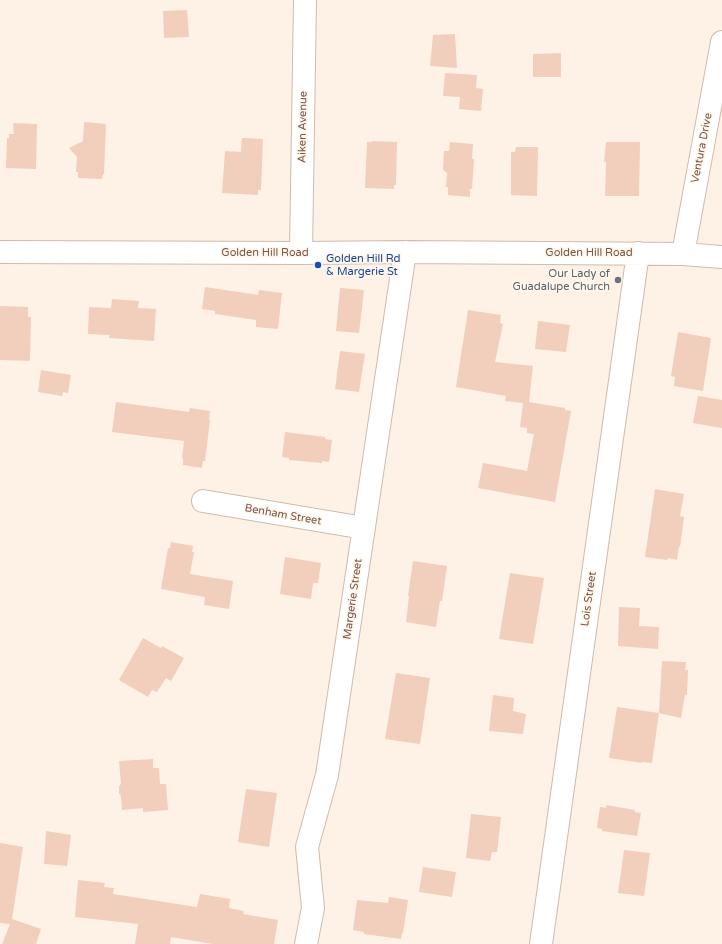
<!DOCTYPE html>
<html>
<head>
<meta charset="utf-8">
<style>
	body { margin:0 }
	canvas { display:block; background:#fdf2e5 }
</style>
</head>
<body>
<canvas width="722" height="944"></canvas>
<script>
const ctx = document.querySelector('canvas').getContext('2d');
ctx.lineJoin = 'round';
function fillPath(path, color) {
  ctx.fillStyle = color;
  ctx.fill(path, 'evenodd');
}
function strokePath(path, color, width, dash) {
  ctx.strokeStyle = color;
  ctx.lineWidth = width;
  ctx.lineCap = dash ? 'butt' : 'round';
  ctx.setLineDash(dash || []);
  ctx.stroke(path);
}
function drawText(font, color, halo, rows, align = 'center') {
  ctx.font = font + ' "Varela Round",sans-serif';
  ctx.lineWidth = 3.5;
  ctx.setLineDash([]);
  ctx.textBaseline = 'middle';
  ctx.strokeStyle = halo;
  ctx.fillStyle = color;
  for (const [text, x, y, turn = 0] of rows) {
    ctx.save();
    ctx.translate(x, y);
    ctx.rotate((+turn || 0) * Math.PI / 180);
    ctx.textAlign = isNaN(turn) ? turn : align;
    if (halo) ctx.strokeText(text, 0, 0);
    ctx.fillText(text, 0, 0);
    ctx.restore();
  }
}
fillPath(new Path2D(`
	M 187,10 L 189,37 L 164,38 L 163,11 Z
	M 455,34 L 457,68 L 430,66 L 433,35 Z
	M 561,53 L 561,77 L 533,77 L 533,54 Z
	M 445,73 L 477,75 L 476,88 L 483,89 L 481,111 L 459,109 L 460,97 L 443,96 Z
	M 84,122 L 106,124 L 104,174 L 103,174 L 102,179 L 78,178 L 78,172 L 76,172 L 77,157 L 69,148 L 83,141 Z
	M 13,123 L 37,124 L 36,169 L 6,168 L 7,138 L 9,138 L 9,134 L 14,134 Z
	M 242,138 L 263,139 L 261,190 L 258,190 L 258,195 L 222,193 L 225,151 L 241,152 Z
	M 372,141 L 397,142 L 396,185 L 394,185 L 394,189 L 365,188 L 367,142 L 372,142 Z
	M 450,142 L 473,144 L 472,159 L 474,159 L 472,189 L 470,189 L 470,197 L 448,195 L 448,187 L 446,187 L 447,173 L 443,170 L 444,151 L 449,151 Z
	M 606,142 L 640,142 L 639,196 L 605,196 L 606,162 L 604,162 Z
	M 516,147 L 538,147 L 537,196 L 511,195 L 511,152 L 515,152 Z
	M 205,287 L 258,295 L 259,290 L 282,293 L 278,329 L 256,327 L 256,320 L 215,314 L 215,311 L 202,309 Z
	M 340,288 L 364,290 L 359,333 L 336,331 Z
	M 112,299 L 139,301 L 138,308 L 156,309 L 154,341 L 109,338 L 109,335 L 88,334 L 89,307 L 111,308 Z
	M 0,306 L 28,307 L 28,317 L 31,317 L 30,361 L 0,360 Z
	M 468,310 L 501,315 L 500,323 L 503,324 L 495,362 L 533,366 L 529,402 L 565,408 L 565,410 L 571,411 L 555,502 L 478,488 L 483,463 L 527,471 L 534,434 L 527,433 L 527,428 L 520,427 L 523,403 L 505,401 L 506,396 L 456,387 Z
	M 538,321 L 570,325 L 566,352 L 535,349 Z
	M 678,332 L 711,338 L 703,391 L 674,386 L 675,377 L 671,376 Z
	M 340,351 L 365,354 L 359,392 L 335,389 Z
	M 41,370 L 71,375 L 68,393 L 63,392 L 62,396 L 38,392 Z
	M 698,396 L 722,400 L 722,428 L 693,423 Z
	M 116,402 L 189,412 L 190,408 L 210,411 L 209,420 L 210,420 L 205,461 L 203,461 L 202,468 L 183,465 L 183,458 L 182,458 L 184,441 L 112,432 Z
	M 285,432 L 325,437 L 325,439 L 332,440 L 329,462 L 322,461 L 322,463 L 289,460 L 289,458 L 282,457 Z
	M 655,489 L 684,494 L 680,516 L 684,517 L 680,547 L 679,547 L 677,560 L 668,558 L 667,560 L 645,557 Z
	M 171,542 L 193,546 L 192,552 L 194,552 L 190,574 L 233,581 L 229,609 L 204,605 L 205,597 L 161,589 L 168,548 L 170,548 Z
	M 285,557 L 321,563 L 318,583 L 313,583 L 311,599 L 280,594 Z
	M 413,561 L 447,566 L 442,601 L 440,601 L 436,627 L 406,622 L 409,596 L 408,596 Z
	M 510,573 L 544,578 L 533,644 L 499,639 Z
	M 619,607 L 640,608 L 639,626 L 659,627 L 658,649 L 618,646 Z
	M 143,638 L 161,648 L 162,646 L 184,658 L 171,681 L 166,678 L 157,692 L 152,690 L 148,697 L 119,680 Z
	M 662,661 L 686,662 L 685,670 L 688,670 L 687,695 L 685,695 L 681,718 L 659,713 Z
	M 396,673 L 430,678 L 420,744 L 385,739 Z
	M 493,695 L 514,698 L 513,711 L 526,714 L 523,734 L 489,731 Z
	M 617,707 L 659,713 L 652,763 L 642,762 L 642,763 L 609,758 Z
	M 153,759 L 153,768 L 159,768 L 160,784 L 166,784 L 168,810 L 143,812 L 143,808 L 122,810 L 121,796 L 119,793 L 119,786 L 121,784 L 119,761 Z
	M 246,789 L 277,793 L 269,847 L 238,842 Z
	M 606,805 L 635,810 L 635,812 L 641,813 L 637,836 L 602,831 L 602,829 L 597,828 L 600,807 L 606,808 Z
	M 471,814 L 501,817 L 497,852 L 492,852 L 490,861 L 466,858 Z
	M 46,831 L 71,835 L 67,866 L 44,864 Z
	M 0,843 L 23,847 L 12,919 L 41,929 L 36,944 L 2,944 L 10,924 L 0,923 Z
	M 624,850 L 650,853 L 644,896 L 618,893 Z
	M 423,867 L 456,872 L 452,897 L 419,892 Z
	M 78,880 L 105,883 L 104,887 L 114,888 L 113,894 L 197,907 L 200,894 L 230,899 L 229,908 L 244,911 L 243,914 L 278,920 L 274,944 L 213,944 L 171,937 L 170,944 L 135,944 L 138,924 L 75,917 Z
	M 389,897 L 408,900 L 403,933 L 402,933 L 401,939 L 364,934 L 364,932 L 353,930 L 357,900 L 388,903 Z`), '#f2cebd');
const minor = new Path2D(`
	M 0,252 L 301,253 L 405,252 L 683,254 L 722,257
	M 301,253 L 305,0
	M 683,254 L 722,42
	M 203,501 L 364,528
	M 306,944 L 313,908 L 307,847 L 327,775 L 405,252
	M 541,944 L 638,253`);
strokePath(minor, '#d0bbae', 24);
strokePath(minor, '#fff', 22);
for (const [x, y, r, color] of [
	[318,265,4,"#1a4fb4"],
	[618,280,4,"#6b7280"]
]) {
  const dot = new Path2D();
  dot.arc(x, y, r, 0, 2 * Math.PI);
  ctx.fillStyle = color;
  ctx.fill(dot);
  strokePath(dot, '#fff6ec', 1.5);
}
drawText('11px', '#76574a', '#fff6ec', [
	["Aiken Avenue",303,127,-89],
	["Ventura Drive",702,148,-79],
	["Golden Hill Road",265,253],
	["Golden Hill Road",589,253],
	["Benham Street",283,515,10],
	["Margerie Street",353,599,-82],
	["Lois Street",589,599,-82]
]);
drawText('11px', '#164399', '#fff6ec', [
	["Golden Hill Rd",326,259],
	["& Margerie St",326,272]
], 'left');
drawText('11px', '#5b616d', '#fff6ec', [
	["Our Lady of",610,274],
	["Guadalupe Church",610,287]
], 'right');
</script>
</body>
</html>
